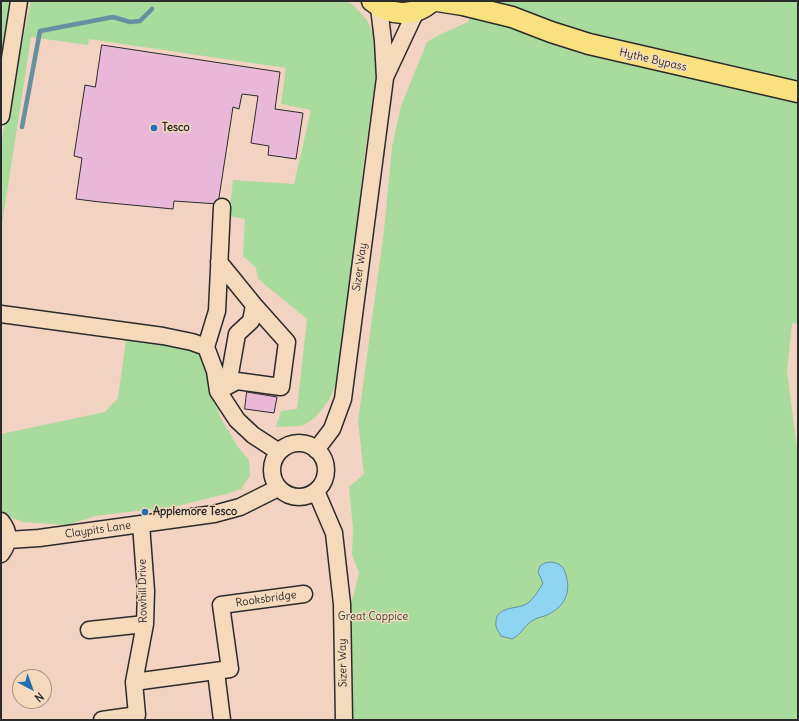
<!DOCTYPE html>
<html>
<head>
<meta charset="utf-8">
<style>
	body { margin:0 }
	#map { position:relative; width:799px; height:721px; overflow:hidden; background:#f2d2c1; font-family:Delius,sans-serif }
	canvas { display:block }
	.frame { position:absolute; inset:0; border:2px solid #2b2b2b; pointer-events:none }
	.north { position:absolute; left:12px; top:669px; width:40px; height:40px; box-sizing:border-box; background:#f4d9bb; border:1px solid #a49381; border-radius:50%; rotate:139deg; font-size:11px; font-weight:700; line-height:16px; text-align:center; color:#2b2b2b }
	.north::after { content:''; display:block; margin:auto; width:14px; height:18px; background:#1f6fb2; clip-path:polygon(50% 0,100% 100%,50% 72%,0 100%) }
</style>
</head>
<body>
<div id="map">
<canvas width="799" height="721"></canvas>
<div class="frame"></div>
<div class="north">N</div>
</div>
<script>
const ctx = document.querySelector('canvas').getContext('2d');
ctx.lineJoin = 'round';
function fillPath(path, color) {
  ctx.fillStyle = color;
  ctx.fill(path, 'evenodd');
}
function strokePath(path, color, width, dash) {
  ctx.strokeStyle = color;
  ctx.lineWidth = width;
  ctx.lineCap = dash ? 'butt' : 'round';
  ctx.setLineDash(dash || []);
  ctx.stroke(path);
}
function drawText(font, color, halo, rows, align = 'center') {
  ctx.font = font + ' Delius,sans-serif';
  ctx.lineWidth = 3;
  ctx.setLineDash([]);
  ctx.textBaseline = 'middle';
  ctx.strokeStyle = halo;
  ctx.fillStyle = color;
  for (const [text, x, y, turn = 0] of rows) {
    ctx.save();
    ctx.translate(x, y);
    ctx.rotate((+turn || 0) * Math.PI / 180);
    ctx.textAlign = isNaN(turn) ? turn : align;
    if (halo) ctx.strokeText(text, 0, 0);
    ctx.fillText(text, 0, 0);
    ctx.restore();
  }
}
fillPath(new Path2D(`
	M 1,1 L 10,1 L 14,7 L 1,84 Z
	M 31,1 L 345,1 L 352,4 L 367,20 L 373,33 L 376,74 L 363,166 L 351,284 L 337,382 L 329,400 L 315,418 L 302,426 L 276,427 L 281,411 L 297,409 L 307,319 L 258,279 L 256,268 L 243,256 L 245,219 L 229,216 L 233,180 L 294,184 L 311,110 L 281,104 L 286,68 L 89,39 L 88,45 L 31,37 L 1,231 L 1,151 L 3,132 Z
	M 474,1 L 798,1 L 798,324 L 792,323 L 787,371 L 797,449 L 798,449 L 798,720 L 349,720 L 347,612 L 354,594 L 359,573 L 352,555 L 353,528 L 349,487 L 364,474 L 358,422 L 384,231 L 392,147 L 401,106 L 427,42 L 439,35 L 468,22 Z
	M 126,340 L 187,348 L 202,354 L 220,417 L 238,447 L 249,460 L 250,476 L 241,489 L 226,494 L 177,506 L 95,516 L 68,525 L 22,522 L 1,513 L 1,434 L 105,412 L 118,398 Z`), '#a8db9c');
const water = new Path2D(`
	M 551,562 C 560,563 564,567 566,575 C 571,592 565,606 549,614 C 544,617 537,617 532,621 C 524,626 521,635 512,639 L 501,636 C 498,631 495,627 496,622 C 496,605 519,610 528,603 C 534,598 539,590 543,583 L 538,572 L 540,566 L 545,563 Z`);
fillPath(water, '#8ed4f0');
strokePath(water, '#6690a1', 1);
strokePath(new Path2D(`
	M 22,127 L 40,31 L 113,17 L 130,22 L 140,21 L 152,9`), '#6690a1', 4.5);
const building = new Path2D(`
	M 102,45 L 280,72 L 275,109 L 303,113 L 296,159 L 268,155 L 269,146 L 251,143 L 258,96 L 242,94 L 239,109 L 233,107 L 218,204 L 174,201 L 173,209 L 100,202 L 76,199 L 82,158 L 74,156 L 85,85 L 95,87 Z
	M 247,392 L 277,397 L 274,413 L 245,409 Z`);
fillPath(building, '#e9b8d9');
strokePath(building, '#2b2b2b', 1);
const minor = new Path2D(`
	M 386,75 L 416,11
	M 1,116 L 19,1
	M 222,207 L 217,311 L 206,347 L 215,371 L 218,391 L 237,420 L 253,435 L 279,452
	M 1,314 L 163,336 L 192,342 L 206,347
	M 228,385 L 237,334 L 251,321 L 254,305
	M 218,391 L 237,381 L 281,387 L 287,342 L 254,305 L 219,262
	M272 470a27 27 0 1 1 54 0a27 27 0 1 1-54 0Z
	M 316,450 L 332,429 L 343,399 L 385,78 L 383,41 L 379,7
	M 316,491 L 334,533 L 342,604 L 344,720
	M 1,521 C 10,532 9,543 1,554
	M 8,540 L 39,538 L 214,514 L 240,507 L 278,488
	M 89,630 L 145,624
	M 216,672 L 222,720
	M 134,682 L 230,669 L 221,605 L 304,594
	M 102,720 L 137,715 L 134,682 L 145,624 L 146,591 L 141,524`);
const major = new Path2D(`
	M 372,1 C 390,16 414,18 432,1
	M 437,1 L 463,5 L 512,17 L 551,32 L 589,44 L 798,92`);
strokePath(minor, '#2b2b2b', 19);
strokePath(major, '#2b2b2b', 23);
strokePath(minor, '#f4d9bb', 16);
strokePath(major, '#fae180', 20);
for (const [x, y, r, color] of [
	[154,128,4,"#1f6fb2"],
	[145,512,4,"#1f6fb2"]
]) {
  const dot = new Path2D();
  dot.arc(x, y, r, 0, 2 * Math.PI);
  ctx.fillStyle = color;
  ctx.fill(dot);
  strokePath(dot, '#f4d9bb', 1.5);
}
drawText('11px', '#2b2b2b', '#f4d9bb', [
	["Hythe Bypass",653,60,13],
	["Sizer Way",360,267,-82],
	["Claypits Lane",98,530,-8],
	["Rowhill Drive",143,591,-91],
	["Rooksbridge",266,599,-8],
	["Sizer Way",343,663,-91]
]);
drawText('bold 11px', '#2b2b2b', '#f4d9bb', [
	["Tesco",162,128],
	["Applemore Tesco",153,512]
], 'left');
drawText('11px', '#3e453c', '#f4d9bb', [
	["Great Coppice",373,617]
]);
</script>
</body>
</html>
